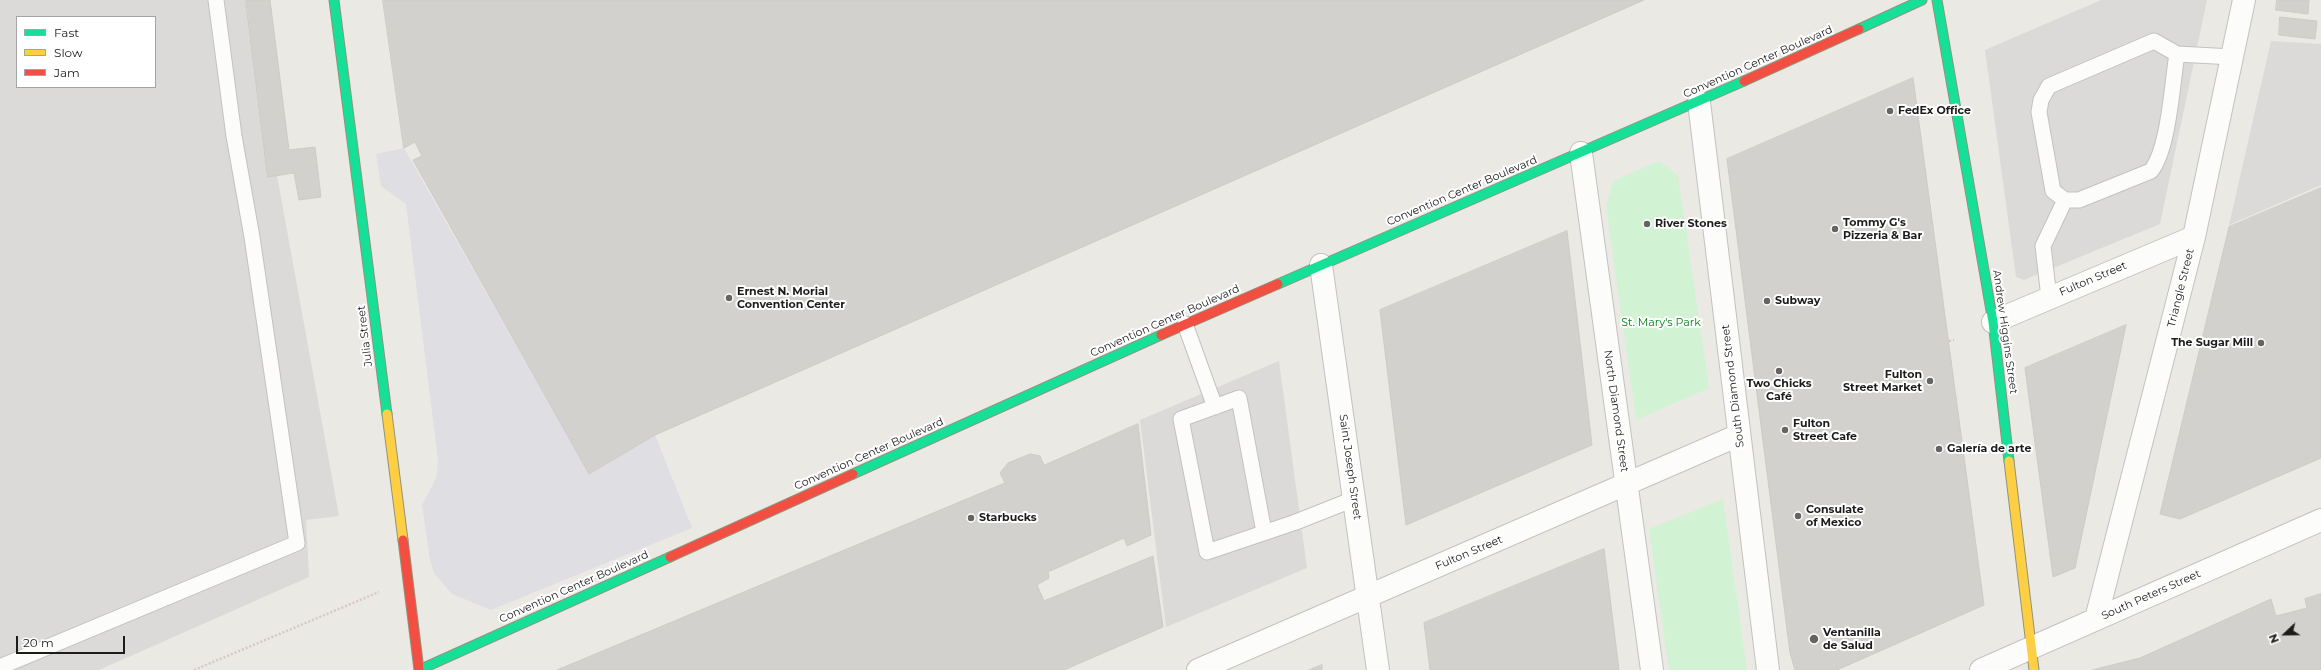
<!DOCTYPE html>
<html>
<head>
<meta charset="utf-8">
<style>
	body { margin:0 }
	#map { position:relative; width:2321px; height:670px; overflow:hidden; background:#ebe9e4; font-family:Montserrat,sans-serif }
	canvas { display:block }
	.legend { position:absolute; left:16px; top:16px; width:140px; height:72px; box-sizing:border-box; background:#fff; border:1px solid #a4a4a4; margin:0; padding:5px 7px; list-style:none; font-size:12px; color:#1c1c1c }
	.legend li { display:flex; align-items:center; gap:8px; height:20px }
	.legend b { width:20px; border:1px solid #a4a4a4 }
	.north { position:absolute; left:2265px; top:614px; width:40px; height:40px; -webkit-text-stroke:3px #fff; paint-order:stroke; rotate:248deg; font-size:11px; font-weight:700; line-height:16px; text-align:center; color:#1c1c1c }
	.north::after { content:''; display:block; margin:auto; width:14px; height:18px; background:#1c1c1c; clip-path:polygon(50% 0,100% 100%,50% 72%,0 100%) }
	.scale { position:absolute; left:16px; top:636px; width:109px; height:18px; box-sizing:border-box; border:2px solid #1c1c1c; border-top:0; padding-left:5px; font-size:12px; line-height:14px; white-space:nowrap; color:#1c1c1c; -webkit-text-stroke:3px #fff; paint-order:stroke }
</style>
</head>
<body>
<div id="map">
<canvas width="2321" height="670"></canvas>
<ul class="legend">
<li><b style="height:5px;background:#16e098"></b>Fast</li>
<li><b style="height:5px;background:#ffcf43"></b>Slow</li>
<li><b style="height:5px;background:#f24e42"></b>Jam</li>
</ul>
<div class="north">N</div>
<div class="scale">20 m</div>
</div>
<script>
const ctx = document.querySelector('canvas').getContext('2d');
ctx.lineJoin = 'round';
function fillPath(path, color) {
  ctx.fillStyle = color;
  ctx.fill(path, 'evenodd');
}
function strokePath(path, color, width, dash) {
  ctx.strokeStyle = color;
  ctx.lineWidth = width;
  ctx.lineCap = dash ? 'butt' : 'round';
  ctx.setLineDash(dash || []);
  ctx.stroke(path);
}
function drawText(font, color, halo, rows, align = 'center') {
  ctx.font = font + ' Montserrat,sans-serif';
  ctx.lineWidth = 4;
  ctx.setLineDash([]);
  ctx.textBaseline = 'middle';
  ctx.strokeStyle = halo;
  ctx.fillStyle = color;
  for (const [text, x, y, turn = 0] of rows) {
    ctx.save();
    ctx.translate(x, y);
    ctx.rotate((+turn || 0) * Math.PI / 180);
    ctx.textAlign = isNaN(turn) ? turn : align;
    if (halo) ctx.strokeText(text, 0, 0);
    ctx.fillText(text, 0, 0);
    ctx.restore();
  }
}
fillPath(new Path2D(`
	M 1659,161 L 1678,175 L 1709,388 L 1636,420 L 1606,206 L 1613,181 Z
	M 1723,499 L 1747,670 L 1669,670 L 1649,529 Z`), '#d1f3d3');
fillPath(new Path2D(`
	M 0,0 L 245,0 L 339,516 L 306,520 L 309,577 L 99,670 L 0,670 ZM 17,17 L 155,17 L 155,87 L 17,87 Z
	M 2101,0 L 2207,0 L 2160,224 L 2024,280 L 2016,277 L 1985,50 Z
	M 2271,41 L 2321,44 L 2321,185 L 2229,225 Z
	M 1279,361 L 1307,568 L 1166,627 L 1140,420 Z`), '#dbdad8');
fillPath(new Path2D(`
	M 404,148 L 589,474 L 655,435 L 692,528 L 491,610 L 452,594 L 434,573 L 430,560 L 422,505 L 436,479 L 438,460 L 406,204 L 381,186 L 376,154 Z`), '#dfdee3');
const building = new Path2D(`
	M 246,0 L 270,0 L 289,150 L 315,147 L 321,197 L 299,200 L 294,173 L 268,177 Z
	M 383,0 L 1644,0 L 655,435 L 589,474 L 413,160 L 422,156 L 415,142 L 404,148 Z
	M 2277,0 L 2309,0 L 2308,14 L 2276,10 Z
	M 2280,17 L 2317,21 L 2315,39 L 2279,35 Z
	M 1913,78 L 1984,605 L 1837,670 L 1795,670 L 1790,653 L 1727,159 Z
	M 2321,188 L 2321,458 L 2180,519 L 2160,514 L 2229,227 Z
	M 1567,231 L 1592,445 L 1406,525 L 1380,310 Z
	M 2126,325 L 2075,568 L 2053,577 L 2025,368 Z
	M 1138,424 L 1151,535 L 1127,546 L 1124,538 L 1048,572 L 1049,578 L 1037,585 L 1044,601 L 1153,556 L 1163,627 L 1064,670 L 557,670 L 1005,483 L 1000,473 L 1008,463 L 1030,454 L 1040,456 L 1044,465 Z
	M 1604,549 L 1619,670 L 1430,670 L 1424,623 Z
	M 2321,594 L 2321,670 L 2092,670 L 2140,658 L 2271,599 L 2276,616 L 2307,608 L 2305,599 Z
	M 1322,665 L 1322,670 L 1309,670 Z`);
fillPath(building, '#d3d1cd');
strokePath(building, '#cecbc5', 1);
const lane = new Path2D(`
	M 2177,54 C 2172,84 2169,148 2151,171 L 2079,200 L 2065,200 L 2053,191 L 2039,112 L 2041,100 L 2049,86 L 2154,41 L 2177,54 L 2233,57
	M 2049,298 L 2043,246 L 2065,200
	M 1185,324 L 1215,407
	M 1264,532 L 1239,398 L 1181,419 L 1207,552 L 1296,522 L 1354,499
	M 0,667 L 297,543 L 252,237 L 234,136 L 216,0`);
const street = new Path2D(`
	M 1699,102 L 1768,670
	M 1581,153 L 1652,670
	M 1321,265 L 1378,670
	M 1993,322 L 2194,237
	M 2096,619 L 2194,237 L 2244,0
	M 1198,670 L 1739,435
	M 1981,670 L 2321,520`);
const fast = new Path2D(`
	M 334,0 L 387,414
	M 1937,0 L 1993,322 L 2009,461
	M 1859,29 L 1922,0
	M 1278,284 L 1744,81
	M 853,474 L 1161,335
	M 419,670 L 670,557`);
const slow = new Path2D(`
	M 387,414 L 403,540
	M 2009,461 L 2034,670`);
const jam = new Path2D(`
	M 1744,81 L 1859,29
	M 1161,335 L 1278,284
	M 403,540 L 419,670
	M 670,557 L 853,474`);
strokePath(lane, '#c3c2c0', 17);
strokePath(street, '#c3c2c0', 24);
strokePath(fast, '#91947c', 11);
strokePath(slow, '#91947c', 11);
strokePath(jam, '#91947c', 11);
strokePath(new Path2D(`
	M 1949,341 L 1954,340
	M 194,670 L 379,592`), '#d7c8c3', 2.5, [2, 2]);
strokePath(lane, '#fcfcfb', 15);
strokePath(street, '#fcfcfb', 22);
strokePath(fast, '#16e098', 9);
strokePath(slow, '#ffcf43', 9);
strokePath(jam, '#f24e42', 9);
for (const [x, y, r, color] of [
	[1890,111,4,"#646462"],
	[1647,224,4,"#646462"],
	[1835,229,4,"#646462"],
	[729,298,4,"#646462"],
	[1767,301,4,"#646462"],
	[2261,343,4,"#646462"],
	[1779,371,4,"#646462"],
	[1930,381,4,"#646462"],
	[1785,430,4,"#646462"],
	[1939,449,4,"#646462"],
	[1798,516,4,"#646462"],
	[971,518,4,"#646462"],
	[1814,639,5,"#646462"]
]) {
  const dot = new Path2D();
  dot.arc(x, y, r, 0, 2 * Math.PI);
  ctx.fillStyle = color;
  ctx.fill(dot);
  strokePath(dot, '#fff', 1.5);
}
drawText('11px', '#1c1c1c', '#fff', [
	["Convention Center Boulevard",1758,62,-24],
	["Convention Center Boulevard",1462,191,-23],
	["Fulton Street",2093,279,-23],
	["Triangle Street",2181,288,-76],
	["Convention Center Boulevard",1165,321,-24],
	["Andrew Higgins Street",2005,332,82],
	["Julia Street",365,336,-97],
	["South Diamond Street",1733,386,-97],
	["North Diamond Street",1616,411,82],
	["Convention Center Boulevard",869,454,-24],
	["Saint Joseph Street",1350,467,82],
	["Fulton Street",1469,553,-23],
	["Convention Center Boulevard",574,587,-24],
	["South Peters Street",2151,595,-24]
]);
drawText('bold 11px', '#1c1c1c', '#fff', [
	["FedEx Office",1898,111],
	["Tommy G's",1843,223],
	["Pizzeria & Bar",1843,236],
	["River Stones",1655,224],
	["Ernest N. Morial",737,292],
	["Convention Center",737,305],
	["Subway",1775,301],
	["The Sugar Mill",2253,343,"right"],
	["Fulton",1922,375,"right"],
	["Street Market",1922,388,"right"],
	["Two Chicks",1779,384,"center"],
	["Café",1779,397,"center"],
	["Fulton",1793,424],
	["Street Cafe",1793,437],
	["Galería de arte",1947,449],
	["Consulate",1806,510],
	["of Mexico",1806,523],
	["Starbucks",979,518],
	["Ventanilla",1823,633],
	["de Salud",1823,646]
], 'left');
drawText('11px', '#087c1a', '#fff', [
	["St. Mary's Park",1661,323]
]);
</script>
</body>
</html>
